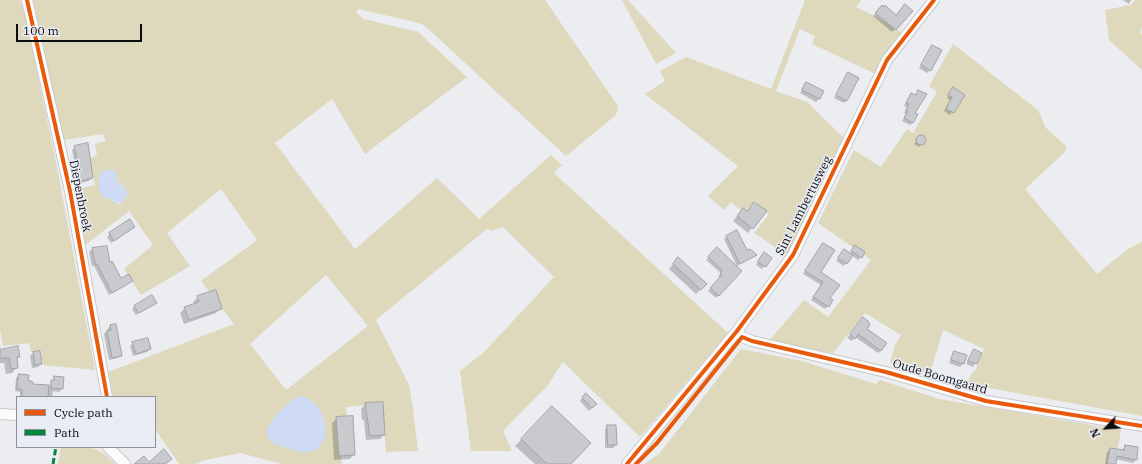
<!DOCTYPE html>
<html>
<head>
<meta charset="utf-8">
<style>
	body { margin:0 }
	#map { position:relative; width:1142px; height:464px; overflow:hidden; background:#ecedf1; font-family:"IBM Plex Serif",serif }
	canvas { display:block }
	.legend { position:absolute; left:16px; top:396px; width:140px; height:52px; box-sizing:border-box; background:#e9ecf4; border:1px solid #909298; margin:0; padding:5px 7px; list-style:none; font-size:12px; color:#0b0c0f }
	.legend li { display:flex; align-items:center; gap:8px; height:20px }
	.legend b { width:20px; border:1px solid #909298 }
	.north { position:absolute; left:1086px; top:408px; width:40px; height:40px; -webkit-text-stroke:3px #e9ecf4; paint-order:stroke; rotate:245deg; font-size:11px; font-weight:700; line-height:16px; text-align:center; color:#0b0c0f }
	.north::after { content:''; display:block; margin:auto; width:14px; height:18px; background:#0b0c0f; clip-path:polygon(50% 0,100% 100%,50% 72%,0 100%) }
	.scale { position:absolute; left:16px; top:24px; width:126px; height:18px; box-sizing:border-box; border:2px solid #0b0c0f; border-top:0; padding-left:5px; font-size:12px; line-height:14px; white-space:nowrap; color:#0b0c0f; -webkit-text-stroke:3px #e9ecf4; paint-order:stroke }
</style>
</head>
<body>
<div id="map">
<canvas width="1142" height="464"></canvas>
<ul class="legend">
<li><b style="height:5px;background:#e8590c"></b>Cycle path</li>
<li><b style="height:5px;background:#00873e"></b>Path</li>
</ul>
<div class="north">N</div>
<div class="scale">100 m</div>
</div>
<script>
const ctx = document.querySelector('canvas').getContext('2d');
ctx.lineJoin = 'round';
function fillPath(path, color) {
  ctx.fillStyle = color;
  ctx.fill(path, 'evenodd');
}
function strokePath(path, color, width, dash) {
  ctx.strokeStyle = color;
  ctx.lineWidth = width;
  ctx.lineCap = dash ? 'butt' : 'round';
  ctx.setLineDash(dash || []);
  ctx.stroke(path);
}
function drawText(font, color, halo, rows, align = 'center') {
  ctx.font = font + ' "IBM Plex Serif",serif';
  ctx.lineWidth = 3;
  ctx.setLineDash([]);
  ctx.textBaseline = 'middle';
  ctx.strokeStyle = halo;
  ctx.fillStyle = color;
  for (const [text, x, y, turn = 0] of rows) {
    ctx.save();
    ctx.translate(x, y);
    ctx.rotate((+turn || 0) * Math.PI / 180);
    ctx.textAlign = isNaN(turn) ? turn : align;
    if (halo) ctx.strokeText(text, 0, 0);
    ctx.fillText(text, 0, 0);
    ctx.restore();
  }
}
fillPath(new Path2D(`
	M 0,0 L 20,0 L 25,16 L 56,162 L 95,370 L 43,365 L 41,351 L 31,352 L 29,343 L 3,346 L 0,330 Z
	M 33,0 L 545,0 L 618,106 L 616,115 L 566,156 L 425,26 L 419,23 L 358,9 L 356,13 L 364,19 L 418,32 L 467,77 L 365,154 L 332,99 L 275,143 L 355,249 L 437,178 L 479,219 L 551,155 L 562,165 L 554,173 L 728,333 L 640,437 L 563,362 L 547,386 L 503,431 L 512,451 L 471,451 L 460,371 L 484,352 L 554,277 L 503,227 L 491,231 L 488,228 L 376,320 L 409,385 L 413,408 L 418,451 L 386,452 L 382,404 L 346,407 L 347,417 L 337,418 L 342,464 L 282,464 L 240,453 L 205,460 L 196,464 L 179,464 L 155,429 L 155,397 L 113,397 L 108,372 L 234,324 L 201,281 L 257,240 L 221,189 L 167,233 L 190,266 L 141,295 L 124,269 L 153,245 L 129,211 L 84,246 L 73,190 L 95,185 L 90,158 L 97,156 L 95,144 L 106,141 L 103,134 L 64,140 ZM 112,169 L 117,174 L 117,181 L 123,186 L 127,192 L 120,204 L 117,204 L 100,192 L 99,179 ZM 326,275 L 368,326 L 286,390 L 250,344 ZM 322,414 C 326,425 326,431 323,442 L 277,445 L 269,440 Z
	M 622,0 L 628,0 L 676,53 L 656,64 Z
	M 805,0 L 861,0 L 856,7 L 877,17 L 904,34 L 880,76 L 812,44 L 815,36 L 800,29 L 776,91 L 807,102 L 846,140 L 787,255 L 754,233 L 769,214 L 754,201 L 744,213 L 731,202 L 724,210 L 708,196 L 738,166 L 645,94 L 665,81 L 660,71 L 686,57 L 771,89 Z
	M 1135,0 L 1142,0 L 1142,27 L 1140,32 L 1142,36 L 1142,70 L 1109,40 L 1105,10 L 1131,5 Z
	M 953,44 L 1038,110 L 1046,128 L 1066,146 L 1065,152 L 1025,189 L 1097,274 L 1128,249 L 1142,242 L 1142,416 L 967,384 L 971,374 L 975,371 L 984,349 L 943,330 L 930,374 L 890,363 L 895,345 L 901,335 L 865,313 L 833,353 L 768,342 L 804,300 L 828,317 L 871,260 L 818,223 L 854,150 L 881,167 L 907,129 L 913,133 L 937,92 L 929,86 Z
	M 741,349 L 802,361 L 876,384 L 880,380 L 939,399 L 1121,430 L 1115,464 L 644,464 L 659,454 Z
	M 61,447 C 87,447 96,443 115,464 L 58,464 Z`), '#ded8bc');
fillPath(new Path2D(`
	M 112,169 L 117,174 L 117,181 L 123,186 L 128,194 L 124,200 L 117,204 L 109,198 L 103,198 C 98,191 98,180 101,172 Z
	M 298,396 C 327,397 337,449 308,452 C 300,453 291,449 284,447 C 278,445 268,443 267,435 C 264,424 289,401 298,396 Z`), '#cfdaf4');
fillPath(new Path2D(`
	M 1123,0 L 1131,0 L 1129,4 Z
	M 882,7 L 895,29 L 892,32 L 873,16 Z
	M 933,46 L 930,70 L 927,73 L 919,68 Z
	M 848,74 L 847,100 L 844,103 L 834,98 Z
	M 807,83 L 819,99 L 816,102 L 800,93 Z
	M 919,91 L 913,122 L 910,125 L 902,121 L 906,114 L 904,113 L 907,107 L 904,106 L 909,97 L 912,94 L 915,96 Z
	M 951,91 L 964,95 L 950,115 L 944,111 L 950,100 L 947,98 Z
	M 920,135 L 925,138 L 919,147 L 914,144 Z
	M 75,147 L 92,178 L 89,181 L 76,184 L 73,172 L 76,169 L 72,150 Z
	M 754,203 L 752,228 L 748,233 L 733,221 L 743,209 L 746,212 Z
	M 131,229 L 111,243 L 107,237 L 110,234 Z
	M 727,237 L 746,252 L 755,255 L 737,266 L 724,239 Z
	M 106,247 L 109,264 L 121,279 L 129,283 L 109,295 L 94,266 L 92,266 L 89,252 L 92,249 Z
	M 821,247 L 820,272 L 829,299 L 828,306 L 825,309 L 811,300 L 821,285 L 803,274 Z
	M 854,248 L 861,257 L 858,260 L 851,255 L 844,266 L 836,261 L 842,253 L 849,255 Z
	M 717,249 L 741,271 L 716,298 L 708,291 L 720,278 L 718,276 L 721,273 L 706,260 Z
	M 761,256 L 770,258 L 762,269 L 756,265 Z
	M 678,258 L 706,284 L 696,294 L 669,269 Z
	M 198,297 L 221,308 L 216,313 L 184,324 L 180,313 L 185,308 L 194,305 L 193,302 Z
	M 156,303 L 136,315 L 132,309 L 135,306 Z
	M 863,318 L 866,329 L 881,350 L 878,353 L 855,337 L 852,341 L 847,338 Z
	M 115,325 L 121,356 L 118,358 L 109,360 L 104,334 L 110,326 Z
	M 133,343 L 150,349 L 147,352 L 133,356 L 130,346 Z
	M 0,346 L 1,350 L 19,357 L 16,360 L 17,367 L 12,373 L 6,374 L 4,363 L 0,363 Z
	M 974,350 L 981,353 L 973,367 L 966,364 Z
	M 954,352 L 963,364 L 960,367 L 949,363 Z
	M 33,353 L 41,364 L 38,367 L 32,368 L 30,356 Z
	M 19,375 L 32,385 L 49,386 L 55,377 L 62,389 L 59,392 L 53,391 L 52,397 L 20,397 L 20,392 L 15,391 L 16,378 Z
	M 586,394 L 596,404 L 589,411 L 580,401 Z
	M 366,404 L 384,435 L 380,439 L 366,440 L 364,420 L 362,420 L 361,409 Z
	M 552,407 L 569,464 L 535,464 L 515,446 Z
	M 337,418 L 354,454 L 350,459 L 334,460 L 332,423 Z
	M 608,426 L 616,445 L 613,448 L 605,448 L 605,429 Z
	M 1125,446 L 1136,460 L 1133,463 L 1115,459 L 1115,464 L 1105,464 L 1107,452 L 1110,449 L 1122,451 Z`), '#0003');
const building = new Path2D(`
	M 905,4 L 913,11 L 896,30 L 875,13 L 882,5 L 884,7 L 885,5 L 896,15 Z
	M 932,45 L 942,50 L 931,71 L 921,65 Z
	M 848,72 L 859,78 L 847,101 L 836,95 Z
	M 806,82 L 824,91 L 820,99 L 802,90 Z
	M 953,87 L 965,95 L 954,113 L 946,109 L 952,97 L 948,95 Z
	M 918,90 L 927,94 L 915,113 L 918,114 L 913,123 L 904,118 L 908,111 L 906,110 L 909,104 L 906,103 L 911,93 L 916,95 Z
	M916 140a5 5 0 1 1 10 0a5 5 0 1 1-10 0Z
	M 88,143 L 93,178 L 78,182 L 75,168 L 79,167 L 74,146 Z
	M 754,202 L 767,211 L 753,229 L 737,216 L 743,208 L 747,211 Z
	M 130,219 L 135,227 L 114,241 L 109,233 Z
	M 737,230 L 747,250 L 750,249 L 757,255 L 740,264 L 726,236 Z
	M 823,243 L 835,250 L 821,272 L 840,285 L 830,298 L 833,300 L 829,307 L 813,297 L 823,282 L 805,271 Z
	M 855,245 L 865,252 L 862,258 L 851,251 Z
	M 107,246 L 110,263 L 112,261 L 121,278 L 129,274 L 133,281 L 112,293 L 97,264 L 95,264 L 92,248 Z
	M 717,247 L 742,271 L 719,296 L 710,288 L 722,275 L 720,273 L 722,270 L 708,257 Z
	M 844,249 L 853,255 L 847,264 L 838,258 Z
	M 764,252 L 772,258 L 766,267 L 758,262 Z
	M 678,257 L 707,284 L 701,290 L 673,264 Z
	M 216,290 L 222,309 L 189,320 L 184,307 L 199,302 L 197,296 Z
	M 152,295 L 157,303 L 139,313 L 134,306 Z
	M 863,317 L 868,321 L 870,325 L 867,329 L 887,343 L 881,351 L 858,334 L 855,339 L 850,334 Z
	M 116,324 L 122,356 L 112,358 L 107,331 L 111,330 L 110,325 Z
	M 148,338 L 151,349 L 136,354 L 132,342 Z
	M 18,346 L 20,357 L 17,357 L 18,368 L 11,369 L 9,358 L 0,358 L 0,350 Z
	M 974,349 L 982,353 L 977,364 L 968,361 Z
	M 40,351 L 42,364 L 35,365 L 33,352 Z
	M 954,351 L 967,355 L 964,364 L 951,360 Z
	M 19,374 L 29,375 L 28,380 L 33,382 L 33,384 L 49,385 L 48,397 L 22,397 L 22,389 L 17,389 Z
	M 54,376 L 64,377 L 63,389 L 51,388 L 51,380 L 54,380 Z
	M 586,393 L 597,404 L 592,408 L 582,398 Z
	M 383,402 L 385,435 L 370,436 L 365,403 Z
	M 552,406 L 591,443 L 571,464 L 547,464 L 521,439 Z
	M 353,416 L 355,455 L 339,456 L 336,417 Z
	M 607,425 L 616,425 L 617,445 L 608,445 Z
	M 1125,445 L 1138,447 L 1137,460 L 1117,456 L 1116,464 L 1107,464 L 1110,448 L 1124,450 Z
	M 164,449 L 172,459 L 165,464 L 134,464 L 144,456 L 149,462 Z`);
fillPath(building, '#c9cacd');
strokePath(building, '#a2a3a7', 1);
const minor = new Path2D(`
	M 27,0 L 70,191 L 107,397
	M 737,331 L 742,337 L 752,341 L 886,372 L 986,401 L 1142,426
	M 0,414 L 17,415
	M 108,447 L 125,464
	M 627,464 L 737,331 L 793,255 L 887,60 L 934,0`);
strokePath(minor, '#c8c9cc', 12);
strokePath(minor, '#fcfcfd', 10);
strokePath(new Path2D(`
	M 53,464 L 56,447`), '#00873e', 3, [6, 3]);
strokePath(new Path2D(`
	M 27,0 L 70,191 L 107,397
	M 627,464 L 737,331 L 793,255 L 887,60 L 934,0
	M 636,464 L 657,443 L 742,337 L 752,341 L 886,372 L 986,401 L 1142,426`), '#e8590c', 4);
drawText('12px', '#0b0c0f', '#e9ecf4', [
	["Diepenbroek",80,196,79],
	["Sint Lambertusweg",804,206,-63],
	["Oude Boomgaard",940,377,16]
]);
</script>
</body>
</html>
